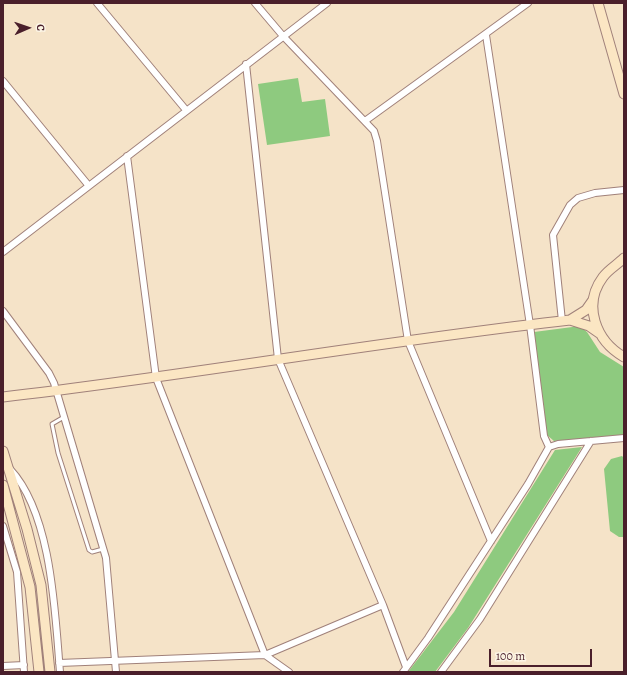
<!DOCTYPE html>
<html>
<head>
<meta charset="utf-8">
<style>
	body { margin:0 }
	#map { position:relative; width:627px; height:675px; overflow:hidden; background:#f5e3c8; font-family:Alegreya,serif }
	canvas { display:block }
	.frame { position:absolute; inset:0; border:4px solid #4a1f2b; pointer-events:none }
	.north { position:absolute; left:8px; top:8px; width:40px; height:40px; -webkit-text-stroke:3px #fcf5e5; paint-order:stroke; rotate:88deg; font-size:11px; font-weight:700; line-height:16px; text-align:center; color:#4a1f2b }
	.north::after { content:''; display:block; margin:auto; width:14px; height:18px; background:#4a1f2b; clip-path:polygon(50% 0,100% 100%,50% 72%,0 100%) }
	.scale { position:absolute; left:489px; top:649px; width:103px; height:18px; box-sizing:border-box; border:2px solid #4a1f2b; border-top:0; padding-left:5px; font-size:12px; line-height:14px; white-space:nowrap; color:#4a1f2b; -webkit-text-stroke:3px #fcf5e5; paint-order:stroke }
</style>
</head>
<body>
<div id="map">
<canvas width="627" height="675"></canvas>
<div class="frame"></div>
<div class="north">С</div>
<div class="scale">100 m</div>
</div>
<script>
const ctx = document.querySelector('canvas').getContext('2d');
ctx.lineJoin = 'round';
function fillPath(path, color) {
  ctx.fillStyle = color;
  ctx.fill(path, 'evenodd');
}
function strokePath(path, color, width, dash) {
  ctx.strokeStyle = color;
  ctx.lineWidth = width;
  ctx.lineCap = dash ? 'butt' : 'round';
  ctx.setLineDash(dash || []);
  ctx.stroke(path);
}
fillPath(new Path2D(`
	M 298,78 L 302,102 L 325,99 L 330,136 L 267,145 L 258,84 Z
	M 580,326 L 587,332 L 600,352 L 624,367 L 624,435 L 554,441 L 547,435 L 534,332 Z
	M 582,447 L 468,628 L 435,672 L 408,672 L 454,612 L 555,450 Z
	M 622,456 L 624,458 L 624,537 L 619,537 L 610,531 L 604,469 L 611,459 Z`), '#8eca7f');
const lane = new Path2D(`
	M 64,417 L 52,424 L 58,453 L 89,550 L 92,552 L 103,549`);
const street = new Path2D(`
	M 97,3 L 186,110
	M 255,3 L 283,36 L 374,131 L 377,141 L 408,341 L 491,541
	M 486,35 L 530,325 L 544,436 L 549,447
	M 246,64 L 278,359 L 383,605 L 406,667
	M 3,81 L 89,186
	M 365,121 L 528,3
	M 127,156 L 156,378 L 265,655 L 289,672
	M 3,252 L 327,3
	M 3,311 L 49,373 L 54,383 L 106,558 L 116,672
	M 562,321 L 553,235 L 570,205 L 578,198 L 595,193 L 624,190
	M 10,469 C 52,514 55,613 60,672
	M 3,526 L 17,572 L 24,672
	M 59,663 L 265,655 L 383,605
	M 3,666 L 24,665
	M 403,672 L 428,638 L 528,484 L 549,447 L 558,444 L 624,438
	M 441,672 L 480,619 L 591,441`);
const secondary = new Path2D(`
	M 598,3 L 624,94
	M 624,258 C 617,265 609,269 603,277 C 582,305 596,341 624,357
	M 570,320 L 586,310 L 593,300
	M 3,397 C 193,375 381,341 570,320 L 589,326 L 599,333
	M 3,451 L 27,529 L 41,585 L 50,672
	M 3,485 L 30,587 L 39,672`);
strokePath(lane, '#a0817a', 5);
strokePath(street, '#a0817a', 8);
strokePath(secondary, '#a0817a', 11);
strokePath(lane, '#fff', 3);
strokePath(street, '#fff', 6);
strokePath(secondary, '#fbe6c3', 9);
</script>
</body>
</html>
